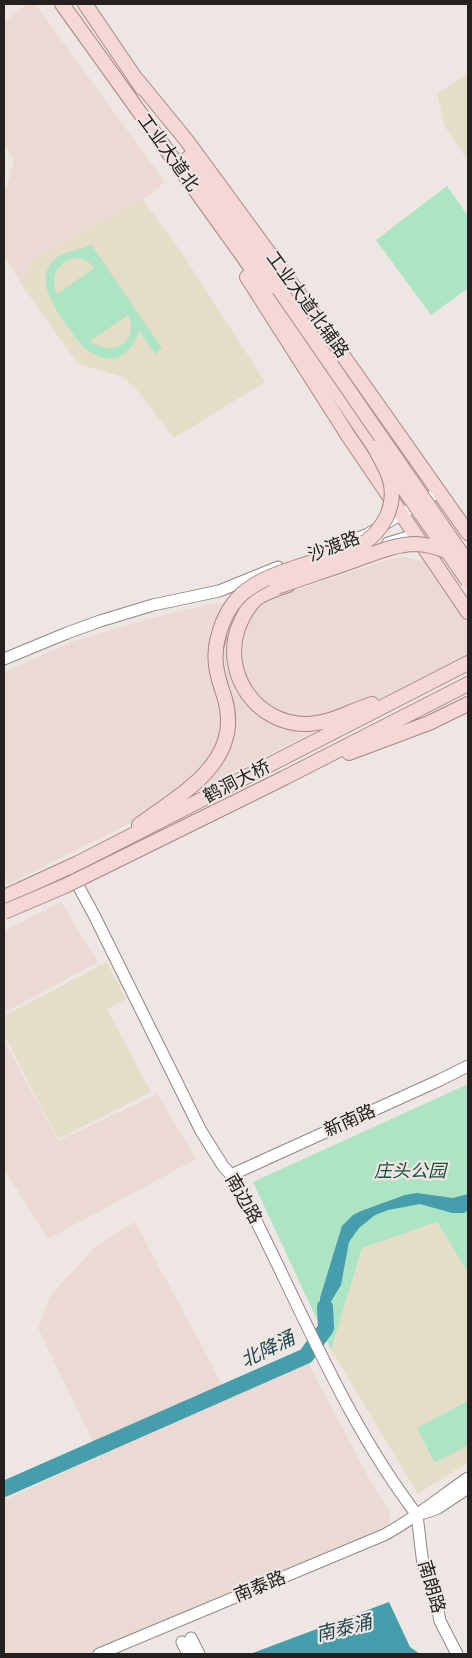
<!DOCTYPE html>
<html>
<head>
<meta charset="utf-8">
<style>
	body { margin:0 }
	#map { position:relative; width:472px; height:1658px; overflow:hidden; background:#eee6e3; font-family:"Roboto Serif",serif }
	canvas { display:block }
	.frame { position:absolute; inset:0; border:5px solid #242120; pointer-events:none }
</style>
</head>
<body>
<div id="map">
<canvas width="472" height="1658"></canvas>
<div class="frame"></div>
</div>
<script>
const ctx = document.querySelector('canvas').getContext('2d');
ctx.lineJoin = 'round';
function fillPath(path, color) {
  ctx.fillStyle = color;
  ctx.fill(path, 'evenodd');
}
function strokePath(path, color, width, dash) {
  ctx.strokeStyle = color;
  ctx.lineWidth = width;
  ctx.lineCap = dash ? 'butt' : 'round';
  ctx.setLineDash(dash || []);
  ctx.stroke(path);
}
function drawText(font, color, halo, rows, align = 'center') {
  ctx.font = font + ' "Roboto Serif","Noto Sans SC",serif';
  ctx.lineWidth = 4.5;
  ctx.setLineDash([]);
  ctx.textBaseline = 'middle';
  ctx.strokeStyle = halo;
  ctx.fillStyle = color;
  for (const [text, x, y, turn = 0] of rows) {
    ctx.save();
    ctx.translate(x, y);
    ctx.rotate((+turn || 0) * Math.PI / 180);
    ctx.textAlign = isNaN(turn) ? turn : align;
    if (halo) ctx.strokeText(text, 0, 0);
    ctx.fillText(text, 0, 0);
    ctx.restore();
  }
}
fillPath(new Path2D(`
	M 27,4 L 35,4 L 165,182 L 143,200 L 33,259 L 21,284 L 4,255 L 4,192 L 6,190 L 14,160 L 4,144 L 4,22 Z
	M 405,557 L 423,561 L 441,570 L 468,609 L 468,655 L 8,884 L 4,875 L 4,672 L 74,641 L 141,621 L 214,603 L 260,602 L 390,559 Z
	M 61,902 L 98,962 L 4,1013 L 4,931 Z
	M 4,1040 L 58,1141 L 157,1094 L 196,1159 L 48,1239 L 4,1169 Z
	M 135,1222 L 228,1395 L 307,1361 L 370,1480 L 390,1512 L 390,1523 L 384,1531 L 176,1616 L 89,1654 L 4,1654 L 4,1500 L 100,1456 L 38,1328 L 50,1296 L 96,1246 Z`), '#eadad3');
fillPath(new Path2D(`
	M 468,73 L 468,161 L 445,127 L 437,94 Z
	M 143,200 L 180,250 L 265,382 L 174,438 L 137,390 L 123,377 L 78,364 L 21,284 L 33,259 Z
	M 107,962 L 126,999 L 107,1009 L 151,1092 L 58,1139 L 4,1035 L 4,1016 Z
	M 437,1222 L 468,1273 L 468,1462 L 418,1494 L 331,1350 L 362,1248 Z`), '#e6ddc8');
fillPath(new Path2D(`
	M 447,186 L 468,216 L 468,288 L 431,315 L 376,240 Z
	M 91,244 L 162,348 L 155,354 L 139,331 C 129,362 107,367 82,346 C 67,324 24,279 59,256 C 69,250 81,251 91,244 ZM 74,258 C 83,258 89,261 94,268 L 57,294 C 50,275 57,264 74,258 ZM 128,315 C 140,341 114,358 90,341 Z
	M 468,1084 L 468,1273 L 437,1222 L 362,1248 L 331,1350 L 253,1182 Z
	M 468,1401 L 468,1445 L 435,1463 L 417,1428 Z`), '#ade5c4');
fillPath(new Path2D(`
	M 417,1193 L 453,1198 L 468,1194 L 468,1210 L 464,1213 L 452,1213 L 420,1204 L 388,1210 L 375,1215 L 359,1228 L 349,1242 L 341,1285 L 327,1308 L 326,1328 L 320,1313 L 320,1298 L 342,1226 L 353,1215 L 361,1211 L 405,1195 Z
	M 389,1602 L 410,1647 L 420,1654 L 250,1654 Z`), '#469dab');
strokePath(new Path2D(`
	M 4,1489 L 306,1356 L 326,1328 L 325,1307`), '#469dab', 16);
const minor = new Path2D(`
	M 388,543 L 415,535
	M 338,546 L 368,534 L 440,491
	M 4,659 L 67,633 L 100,621 L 153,605 L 219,591 L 278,567
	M 74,878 L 94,915 L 201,1131 L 223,1166 L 231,1175 L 248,1205 C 302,1310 345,1421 417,1515
	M 231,1175 L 440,1080 L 468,1066
	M 424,1513 L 438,1508 L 468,1488
	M 417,1515 L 423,1565 L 434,1590 L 440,1621 L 457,1654
	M 191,1638 L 199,1654
	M 182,1642 L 188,1654
	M 99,1654 L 384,1535 C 414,1519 440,1497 468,1478`);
const major = new Path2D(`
	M 62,4 L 275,301 L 375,448
	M 85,4 L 142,88
	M 138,81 L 187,141 L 310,309 L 468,533
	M 188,158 L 279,289
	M 247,277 L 349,437 L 468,612
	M 288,585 C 277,589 265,592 256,599 C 247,607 242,618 238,628 C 222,675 257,724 306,724 C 329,724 350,711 372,704
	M 349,753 L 429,723 L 468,704
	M 284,778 L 468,684
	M 139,825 C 181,794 243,762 225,699 C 218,678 211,658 219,636
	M 4,897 L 78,863 L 468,663`);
strokePath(minor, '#8f8885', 13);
strokePath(major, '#a88685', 16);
strokePath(minor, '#fff', 11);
strokePath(major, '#f5d7d7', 14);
const majorBridge = new Path2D(`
	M 279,289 L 468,563
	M 390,469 L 468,581
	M 277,587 C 302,578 328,570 353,561 C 373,554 395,544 416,544 C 434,545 452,552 466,563
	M 216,647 C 225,596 251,582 297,567 C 318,560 339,553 359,546 C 382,533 397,507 390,480 C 387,469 380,459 375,448
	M 4,912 L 65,886 L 284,778`);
strokePath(majorBridge, '#a88685', 16, []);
strokePath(majorBridge, '#f5d7d7', 14);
drawText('18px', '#242120', '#eee6e3', [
	["工业大道北",168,153,54],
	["工业大道北辅路",307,305,54],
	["沙渡路",334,547,-21],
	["鹤洞大桥",237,782,-27],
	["新南路",350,1121,-24],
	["南边路",243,1199,60],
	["南泰路",260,1587,-22],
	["南朗路",431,1587,74]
]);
drawText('italic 18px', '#1e5036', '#eee6e3', [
	["庄头公园",410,1172]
]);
drawText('italic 19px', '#1f474e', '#eee6e3', [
	["北降涌",268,1350,-26],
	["南泰涌",344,1629,-14]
]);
</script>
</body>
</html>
